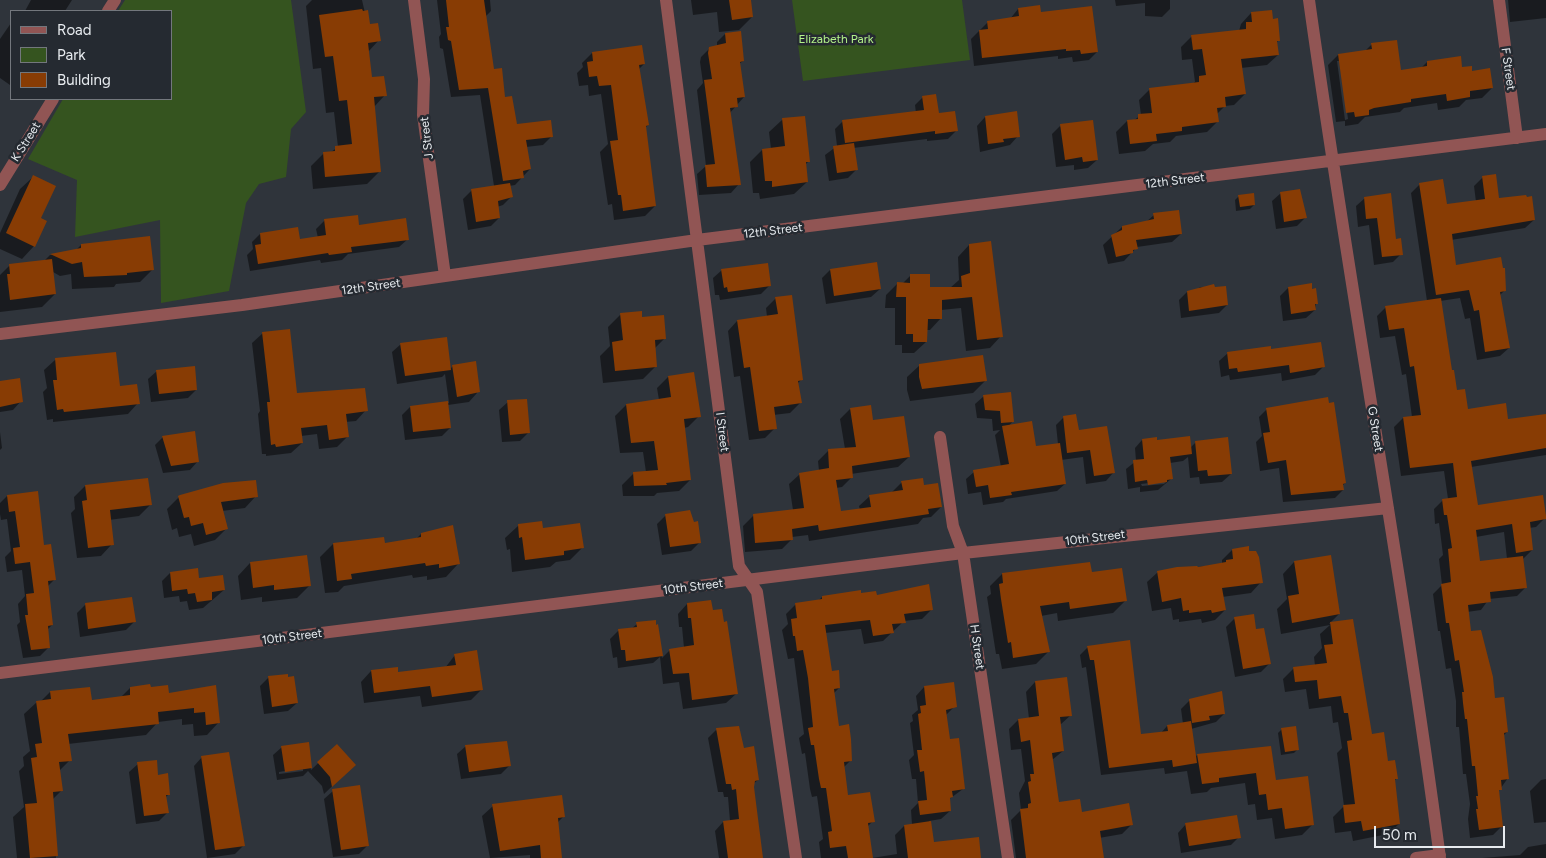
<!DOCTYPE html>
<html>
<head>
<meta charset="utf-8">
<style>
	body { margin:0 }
	#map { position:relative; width:1546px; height:858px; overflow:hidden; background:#2f343b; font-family:Figtree,sans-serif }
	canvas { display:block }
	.legend { position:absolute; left:10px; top:10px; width:162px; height:90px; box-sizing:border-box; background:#252a31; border:1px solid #73777d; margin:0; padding:6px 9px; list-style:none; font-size:15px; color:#e7ebef }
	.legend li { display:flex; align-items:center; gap:10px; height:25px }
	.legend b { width:25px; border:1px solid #73777d }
	.scale { position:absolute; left:1374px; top:826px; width:131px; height:22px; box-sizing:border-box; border:2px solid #e7ebef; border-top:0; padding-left:6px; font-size:15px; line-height:18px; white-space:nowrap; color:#e7ebef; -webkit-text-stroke:4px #252a31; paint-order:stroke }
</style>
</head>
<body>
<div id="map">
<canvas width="1546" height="858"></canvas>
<ul class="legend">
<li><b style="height:6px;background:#915554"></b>Road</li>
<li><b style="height:14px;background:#35541f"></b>Park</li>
<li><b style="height:14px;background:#883c04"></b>Building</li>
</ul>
<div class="scale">50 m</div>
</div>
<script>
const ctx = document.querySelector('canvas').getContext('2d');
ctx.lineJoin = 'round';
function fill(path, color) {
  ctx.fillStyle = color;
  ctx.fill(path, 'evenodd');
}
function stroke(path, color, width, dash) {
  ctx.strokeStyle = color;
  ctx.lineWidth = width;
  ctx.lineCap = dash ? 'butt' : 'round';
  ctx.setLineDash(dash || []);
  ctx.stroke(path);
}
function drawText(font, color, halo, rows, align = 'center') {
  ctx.font = font + ' Figtree,sans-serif';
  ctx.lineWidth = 5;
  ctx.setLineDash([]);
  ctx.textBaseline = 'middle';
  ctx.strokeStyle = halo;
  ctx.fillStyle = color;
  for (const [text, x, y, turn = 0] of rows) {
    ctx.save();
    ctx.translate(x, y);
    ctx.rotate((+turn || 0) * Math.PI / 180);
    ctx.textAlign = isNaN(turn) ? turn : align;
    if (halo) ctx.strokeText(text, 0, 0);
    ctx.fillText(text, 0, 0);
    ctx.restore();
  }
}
fill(new Path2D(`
	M125,0H291L306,112L291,129L286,177L259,184L246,203L229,291L161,303L160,220L75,237L77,180L28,159L63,99H171V11H118Z
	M792,0H962L970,60L803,81Z`), '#35541f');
fill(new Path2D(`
	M31,0H72L65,11H25Z
	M312,0H362L368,26L379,40L368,52L371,79L385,95L374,107L380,171L367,184L313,189L311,166L324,153L331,152L338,147L334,112L326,113L321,68L313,69L306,6Z
	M437,0H490L491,11L485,17L493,71L516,125L551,137L543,145L526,147L530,169L515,185L509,186L511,197L503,205L497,207L499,218L491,226L468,230L463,199L472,190L494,186L480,95L451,97L443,49L440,48L439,37L441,34Z
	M691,0H749L752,17L739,30L719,32L717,12L693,15Z
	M1115,0H1170V9L1162,17L1145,16V3L1116,6Z
	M1508,0H1546V18L1510,22Z
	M1018,9L1040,14L1097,52L1089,60L1073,62L1072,57L1058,59V56L974,66L971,39L988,22L1010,19Z
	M1251,13L1272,20L1279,40L1276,43L1278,55L1267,65L1241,68L1245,94L1234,105L1225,106L1217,114L1218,121L1207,132L1176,136L1170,142L1153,144L1145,151L1119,154L1116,132L1127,121H1133L1141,115L1139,100L1150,89L1192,84L1195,82L1192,59L1182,60L1181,47L1192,36L1239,31L1241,24Z
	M11,23V84L10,85L0,78V39Z
	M725,34L743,61L739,64L744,97L729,114L739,184L731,193L699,195L697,174L706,166L697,90L703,83L700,62L701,57L710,48L717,46V42Z
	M1372,44L1399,71L1421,68L1427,62L1471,72L1492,88L1482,98L1466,100L1459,107L1438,110L1437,103L1404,108L1400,112L1365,117L1358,124L1345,126V121L1336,122L1328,65L1338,55L1365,51ZM1337,61H1340L1348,119L1345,120Z
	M592,53L644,64L639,69L648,125L645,128L655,206L645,216L614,220L612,204L608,205L600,152L608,144L601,94L589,96L588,85L579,86L577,73L583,67L582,63Z
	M923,97L956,131L948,139L927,141V139L853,148L856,170L848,178L829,181L825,155L837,146L835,129L843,121L916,113L915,105Z
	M804,117L809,161L805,165L807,182L794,194L760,199L759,193H753L750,162L762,150L771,149L769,132L782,120Z
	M985,117L1018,136L1010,145L980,152L977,126Z
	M1060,126L1097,160L1088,168L1074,170V165L1056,167L1052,134Z
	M33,177L39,219L34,246L22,259L0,249V233L20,189Z
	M1483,177L1498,200L1534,220L1525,228L1451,240L1455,266L1505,290L1499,296L1509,348L1500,356L1477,360L1470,318L1465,319L1460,298L1440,301L1451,371L1456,391L1467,410L1507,421L1546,415V455L1471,467L1477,507L1545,518L1536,527L1529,528L1532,550L1523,559L1526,587L1517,596L1489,599L1481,610L1467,612L1470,633L1507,732L1503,736L1508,778L1498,792L1502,826L1493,835L1470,838L1468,819L1470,804L1466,774H1463L1459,727H1456V701L1451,668L1446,669L1440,631H1438L1433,594L1442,585L1439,559L1443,555L1439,523L1435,524L1434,509L1443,500L1448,499L1444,471L1401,476L1394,427L1403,418L1412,417L1406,374L1402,375L1395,336L1380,338L1377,316L1386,307L1427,301L1411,193L1420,184L1446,205L1476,202L1474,186ZM1504,532L1507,559L1479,563L1476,537Z
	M1281,193L1305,218L1297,226L1276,229L1272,201Z
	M1239,196L1254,205L1250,209L1236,211L1235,200Z
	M1365,198L1395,240L1401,254L1393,262L1374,265L1369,225L1358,227L1356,206Z
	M1154,215L1181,234L1172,242L1137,247L1124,261L1108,264L1103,245L1122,227L1146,222Z
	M325,220L408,239L399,247L348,254L342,260L321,263L320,260L250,271L247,255L253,249L252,242L260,234L299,240L318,238L316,229Z
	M81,245L152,270L140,282L116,284L114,287L72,289L71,274L60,276L53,272L55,294L42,307L0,312V275L10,265L44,261L50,255L76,250Z
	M969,245L1001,336L990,348L966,351L961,308L941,310V318L930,330H926V342L914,353H902V345H895V308H885L886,295L897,284H902L911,275L929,288H950L959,280L958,257Z
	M722,270L769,286L761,294L720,300L719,295H715L713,278Z
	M830,270L880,289L871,297L826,304L822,278Z
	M1200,287H1225L1227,305L1219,313L1181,318L1179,300L1187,292L1196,291Z
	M1288,288L1311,290L1316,303L1315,310L1306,318L1283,321L1280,296Z
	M776,298L801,380L798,383L800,403L790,413L773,415L775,428L765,438L749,440L740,376L734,377L728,331L737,321L767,317L766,308Z
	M620,315L641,319L665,338L654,349L656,366L643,379L603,383L600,356L610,346L608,327Z
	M263,333L296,394L366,410L356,421L345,422L347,437L337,447L319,449L317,434L301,436L302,443L291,453L266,456V454H262L258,414L260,411L252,343Z
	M401,344L450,369L453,366L474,363L477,393L469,402L448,405L450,428L442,436L405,440L402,415L410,407L449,403L445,374L442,377L397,384L392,352Z
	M1270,350L1323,367L1315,375L1282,381L1281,373L1230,380L1229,375L1221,377L1219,361L1228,353Z
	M115,353L119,387L138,403L128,414L53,422V419L47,420L43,392L47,388L44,370L55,360Z
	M920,365L985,381L973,393L910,401L907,390V377Z
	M157,371L196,390L188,398L151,402L148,379Z
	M693,373L699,416L688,427L684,428L690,480L679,491L657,493L654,496H623L622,485L633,474L646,472L643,452L620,453L615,416L626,405L659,400L657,388L668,377Z
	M0,383L21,401L13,410L0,412Z
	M984,396L1013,421L1008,427L1035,448L1058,444L1056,425L1064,417L1113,473L1106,481L1086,484L1083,457L1061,460L1065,484L1057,491L1006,499L1003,502L983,505L981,492L968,494L966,479L974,472L1001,467L995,435L1000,430L993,431L992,419L977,418L975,404Z
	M508,402L528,433L520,441L502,442L499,410Z
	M850,409L872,422L909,457L898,467L851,474L852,477L842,487L836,488L840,513L860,510L859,506L870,496L891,493L902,482L923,486L941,507L931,517L923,518L918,524L809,541L808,535L792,537V539L782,549L745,552L743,526L753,516L793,510L789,484L800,474L819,471L818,461L828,451L845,449L840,419Z
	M1267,409L1345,483L1342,486L1343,490L1335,498L1283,502L1279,468L1260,471L1256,442L1262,436L1259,417Z
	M0,432L2,448L0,450Z
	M163,437L198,461L190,470L163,473L155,445Z
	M1142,440L1190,448L1196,442L1231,474L1222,482L1200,484L1199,477L1190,478L1188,457L1183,461L1170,463L1171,479L1158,490L1140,492V487L1128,489L1126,469L1136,461L1135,448ZM1167,481L1164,484L1142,486L1141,484Z
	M85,486L150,505L139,516L109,520L112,544L101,556L77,558L71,513L75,509L74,497Z
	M7,496L43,546L55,579L47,587L52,625L47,630L49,647L40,656L23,658L17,625L20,622L18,604L25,596L22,570L7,572L5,557L11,551L7,519L1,520L0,514V503Z
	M256,496L245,508L222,511L227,528L215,540L194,546L191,534L179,537L177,528L172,530L167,509L179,497Z
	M666,515L700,542L691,551L662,555L657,524Z
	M518,526L542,529L582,548L570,560L556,562L550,567L512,572L510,549L507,550L505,538Z
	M421,534L458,564L446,577L427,580V576L413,578L412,575L344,586L338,592L325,593L320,557L333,544H384L416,539Z
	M1232,550L1261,582L1251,593L1222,597L1225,610L1215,620L1202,623L1201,619L1179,622V619L1173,620L1171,608L1152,611L1147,582L1158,572L1222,564V560Z
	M1330,556L1339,614L1329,624L1352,620L1371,735L1396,779L1394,781L1399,824L1388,834L1353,841L1351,831L1335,833L1333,817L1344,806L1337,753L1342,748L1338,722L1333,723L1331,706L1309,709L1306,689L1285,692L1283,679L1294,668L1315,666L1314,657L1322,648L1320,634L1330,625L1281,634L1277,609L1287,599L1283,574L1294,562Z
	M250,563L310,585L297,598L262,602V597L241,600L238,576Z
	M170,573L198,580L224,590L203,608L189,610L187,601L180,602L179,596L164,598L162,581Z
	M1091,573L1125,601L1113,613L1058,621L1057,613L1041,616L1048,652L1036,664L1002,669L999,654H996L987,597L991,594L990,586L1002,574Z
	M860,594L932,609L922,619L904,621L883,641L864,644L861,629L825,633L831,673L839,688L833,694L838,727L851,760L844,767L847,797L873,821L867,827L872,858L897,854L895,835L904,826L912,825L911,810L918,803L916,779H912L909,760L914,755L910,723L913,721L912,715L918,710L916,696L924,687L955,706L946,715L949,741L963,789L948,800L950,811L941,819L929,821L933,844L980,858H821L819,842L823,839L817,796L812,797L810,789L805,753L802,754L799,738L804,734L794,658L788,659L782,630L788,624L786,614L796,604L818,601L822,597Z
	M131,598L134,622L126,630L80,637L77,613L85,605Z
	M687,604L736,694L726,703L683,709L679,682L663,684L660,657L653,663L618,668L617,657L613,658L610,639L618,631L631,629L637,624L657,626L662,658L670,650L684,648L682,627H679L678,614Z
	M1234,619L1255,631L1269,664L1261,672L1235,677L1226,627Z
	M1088,647L1140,735L1161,733L1167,726L1183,724L1181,709L1189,701L1221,692L1224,714L1216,722L1191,729L1195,758L1197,755L1270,747L1275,782L1313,824L1302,835L1275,839L1272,818L1257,820L1255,804L1248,805L1245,783L1211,788L1207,792L1191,794L1187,771L1165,774L1164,768L1101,775L1086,667L1082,668L1080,655Z
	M455,655L481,690L471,700L422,707L420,696L364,703L361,682L371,671L397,673L445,668Z
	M269,677L297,703L288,711L264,714L260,686Z
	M1035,682L1071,715L1060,725L1063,751L1052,760L1058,804L1081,813L1132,824L1122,834L1099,838L1102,858H1016L1011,820L1021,810L1019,793L1025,781L1021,749L1011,750L1009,729L1018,720L1029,719L1026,692Z
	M214,686L219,722L207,735L194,736L193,724L182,725V719L158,722L146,735L68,744L70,760L59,771L62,790L52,800L56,858H17L13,817L24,807L19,771L24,766L23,757L30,751L24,714L37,702L41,701L50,692L91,701L121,697L130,688L168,694Z
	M1282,729L1298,749L1294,753L1281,755L1278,733Z
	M716,730L743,749L758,780L753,784L762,858H719L715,831L723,822L730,821L728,797H724L723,792H718L708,738Z
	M308,743L311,770L337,745L346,773L324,794L322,786L308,771L303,776L277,780L273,755L282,747ZM303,768V771L279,774V772Z
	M466,746L509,766L501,774L461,779L457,754Z
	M202,757L243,846L235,854L207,858L194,766Z
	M138,764L157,776L169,794L165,798L167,813L159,821L136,824L129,772Z
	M1546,779V822L1534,823L1530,791L1541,780Z
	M333,791L367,846L359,854L333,857L324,799Z
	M493,806L563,817L557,823L561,858H530V855L490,858L482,816Z
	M1186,824L1239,837L1231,845L1181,853L1178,833Z
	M1546,844V858H1482L1520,855L1528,847Z`), '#0007');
fill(new Path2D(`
	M446,0H484L494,69L502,68L505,97L512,96L517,124L551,120L553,137L526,140L531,169L523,171L524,178L503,181L488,88L459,90L451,41L448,40L446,27H449Z
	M729,0H751L753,17L732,20Z
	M1040,5L1041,12L1092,6L1098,52L1081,54L1080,50L1066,51V49L982,58L979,30L988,29L987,21L1019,16L1018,8Z
	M362,9L363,11L368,10L370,24L378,23L381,41L368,43L372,77L384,76L387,96L374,97L381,172L325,177L323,152L335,151V146L352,144L347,100L339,101L333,56L325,57L319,15Z
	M1272,10L1273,19L1278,18L1280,41H1277L1279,55L1241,59L1246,94L1225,97L1226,107L1217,108L1219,122L1182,127V131L1156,134L1157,141L1130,144L1127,120L1138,119V114L1152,113L1149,88L1199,82V76L1206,75L1202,49L1193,50L1191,35L1246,29V22H1252L1251,12Z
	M741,31L744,61L740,62L745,97L737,98L738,107L730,108L741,185L707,187L705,165L715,164L704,80L712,79L708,53L709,47L726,43L725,33Z
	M1397,40L1401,70L1427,66V61L1461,56L1462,67L1472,66V71L1490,68L1493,88L1470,91V97L1447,101L1446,94L1411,99V102L1374,108L1369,110V115L1355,117L1354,112L1346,113L1338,54L1372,49L1371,43Z
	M642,45L645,64L639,65L649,125L646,126L656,206L623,211L621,195H618L610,141L618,140L611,85L599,86L597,76L589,77L587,62L593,61L592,52Z
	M936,94L939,113L955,111L958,131L935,134V131L845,143L842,120L924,110L922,96Z
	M1017,111L1020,137L1003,139L1004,142L988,144L985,116Z
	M805,116L810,162H806L808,182L772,187V181H765L762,149L785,146L782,118Z
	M1093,120L1098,160L1083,162L1082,157L1065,160L1060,124Z
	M854,143L858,170L837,173L833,146Z
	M1496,174L1499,198L1526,195L1527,197L1532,196L1535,220L1452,234L1456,265L1501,257L1503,268H1505L1506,291L1500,292L1510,348L1485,352L1479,310L1474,311L1469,290L1436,295L1419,183L1443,179L1447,204L1485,199L1482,176Z
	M33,175L56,186L41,218L47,221L35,247L6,233Z
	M510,183L513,197L498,201L500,218L476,222L471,189Z
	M1300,189L1307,218L1284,222L1280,192Z
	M1254,193L1255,205L1240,207L1238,195Z
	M1391,193L1396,239L1401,238L1403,255L1382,257L1377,218L1366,219L1364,197Z
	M1179,210L1182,234L1136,240L1138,249L1133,250V253L1116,257L1111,235L1122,230V226L1154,219L1153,213Z
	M358,215L359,225L406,218L409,240L351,247L352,252L329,255L328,253L258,264L255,245L261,244L260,233L298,227L300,239L326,235L324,219Z
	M150,236L154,270L127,273V275L84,277L82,262L72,264L50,254L81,248V244Z
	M991,241L1003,337L977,340L972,297L942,300V319H928L927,342H913V334H906V297H896L897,282L910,283V274H930V287H962L961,276L970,273L969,244Z
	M52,259L56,294L10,300L7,274H10L9,264Z
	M877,262L881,289L834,296L830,269Z
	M768,263L771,286L728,292L727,287L724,288L721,269Z
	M1312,283V289L1316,288L1318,304H1315L1316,310L1291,314L1288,287Z
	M1214,284L1215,287L1226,286L1228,305L1189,311L1187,291Z
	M792,295L803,380L798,381L802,403L774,407L777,429L759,431L750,367L744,368L737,320L778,314L775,297Z
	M1441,298L1452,370H1454L1457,390L1465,389L1468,409L1506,403L1508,419L1546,414V448L1471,461L1478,505L1543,495L1546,516V519L1530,522L1533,550L1516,553L1512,524L1476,530L1480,561L1523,556L1527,588L1490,592L1491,602L1468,605L1471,631L1481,630L1493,677L1495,698L1504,697L1508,732L1504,733L1509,779L1501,780L1502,790H1499L1503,827L1479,830L1476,809H1478L1476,796H1478L1475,766H1472L1467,719H1465L1463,703L1462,692H1464L1459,660L1455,661L1449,623H1446L1441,584L1451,582L1448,549L1452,548L1447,515H1444L1442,499L1457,497L1453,463L1410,468L1403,417L1421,415L1414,366L1410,367L1404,328L1389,330L1385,306Z
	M642,311V317L664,315L666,339L655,340L657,367L615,371L612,342L623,340L620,313Z
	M290,329L297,393L365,388L368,411L346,414L349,437L329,440L327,425L301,428L303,443L276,447L275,444L271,445L267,402H270L262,332Z
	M447,337L451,370L405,376L400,343Z
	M1321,342L1325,367L1290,373L1289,365L1238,372L1237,368L1229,369L1227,352L1271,346V349Z
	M116,352L120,386L137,384L140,404L64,412L63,409L57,410L53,380H57L55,358Z
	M983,355L987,381L922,389L919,377V364Z
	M476,361L480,392L457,397L452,365Z
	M195,366L197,390L159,394L156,370Z
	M694,372L701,417L684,419L691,480L666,483L667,485L634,486L633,472L658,470L654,441L631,443L626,404L671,397L668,376Z
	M20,378L23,402L0,407V381Z
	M1011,392L1014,422L1001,423L1000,411L985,410L983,395Z
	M1328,397L1329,403L1334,402L1346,483L1343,484L1344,490L1291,495L1286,460L1268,463L1263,433L1270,432L1266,408Z
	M527,399L530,433L510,435L507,400Z
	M448,401L451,428L413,432L410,406Z
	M871,405L873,420L904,416L910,457L852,466L853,478L836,480L841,511L871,507L869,495L903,490L901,481L923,478L924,485L938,483L942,507L928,509L929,514L819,531L818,525L792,529L793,540L755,543L753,514L804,508L799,473L829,468L828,449L856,447L850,408Z
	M1076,414L1079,430L1107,426L1115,473L1094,476L1090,450L1067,453L1063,416Z
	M1032,421L1036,446L1060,443L1066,484L1011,492L1012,495L990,498L988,485L976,487L973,470L1009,464L1002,426Z
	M195,431L199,462L171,466L162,436Z
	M1190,436L1192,454L1170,457L1173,479L1167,480V482L1148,485L1147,480L1135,482L1133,460L1144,459L1142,439L1157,437V440Z
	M1228,437L1232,474L1208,476L1207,470L1198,471L1195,441Z
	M148,478L152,505L110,510L114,545L88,548L82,501L87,500L85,485Z
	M256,480L258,497L221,502L228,529L206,535L203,523L191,526L189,517L184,518L178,496L180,495L223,483Z
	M38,491L44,545L51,544L56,580L48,581L53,625L48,626L50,648L31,650L25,615H28L26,594L34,593L30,562L15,564L13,548L20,547L15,511L9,512L7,495Z
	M690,510L694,522L698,521L701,543L670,547L665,514Z
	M542,521L543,528L580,523L584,548L564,551V555L525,560L522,537L519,538L518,524Z
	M453,525L460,564L439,568V564L426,566L425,563L351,574L352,579L337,581L333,543L384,537L385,543L421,537V533Z
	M1249,546V551H1256L1259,557L1263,583L1222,588L1226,610L1212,613L1211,610L1189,613V610L1183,611L1181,598L1162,602L1157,571L1177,567L1197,566L1198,567L1226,562V560L1233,559L1232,549Z
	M307,555L311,586L274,590V585L253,588L250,562Z
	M1331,555L1340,614L1292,623L1288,596L1299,594L1294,561Z
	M1090,562L1092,572L1122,568L1127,601L1070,609L1069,602L1040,606L1050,652L1013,658L1011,642L1008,643L1001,599L999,584L1003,583L1002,573Z
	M198,568L199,578L223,575L225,590L212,592V600L197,602L195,593L188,594L187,589L172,591L170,572Z
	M929,584L933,610L904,614L906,623L892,624L894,633L873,636L870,620L825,625L832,671L839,670L840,688L834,689L839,726L849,724L851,739L852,761L844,762L848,795L870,792L875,822L868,823L873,858H848L846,846L830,848L828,832L832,831L826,788H821L819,779L814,745H811L808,728L813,727L808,678L803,650L797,651L795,636H793L791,619L797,618L795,603L822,599V596L861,590V593L876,591L877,595Z
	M132,597L136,622L88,629L85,603Z
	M711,600L713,610L722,609L724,622L727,621L738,694L692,700L689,673L673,674L669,649L694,645L691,618H688L687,603Z
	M1254,614L1256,629L1264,628L1271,664L1243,669L1234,617Z
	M1353,619L1372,734L1384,732L1388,761L1395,760L1398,779H1395L1400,824L1363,831L1361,821L1345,823L1343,805L1355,804L1347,741L1352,740L1348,713H1344L1341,696L1319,699L1317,680L1295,682L1293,667L1327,663L1324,645L1333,644L1330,622Z
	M656,620V625L658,624L663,656L626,661L625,650H621L618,629L637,627L636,622Z
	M1130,640L1141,734L1168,731L1167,725L1191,721L1197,763L1173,767L1172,760L1109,768L1094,660H1090L1087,646Z
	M477,650L483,690L432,697L430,686L374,693L371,670L398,667V672L456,665L454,654Z
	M288,674V677L294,676L298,703L272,707L268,676Z
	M1067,677L1072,716L1060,717L1064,751L1052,753L1059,802L1080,799L1082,812L1129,803L1133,825L1100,831L1104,858H1026L1020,809L1028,808V804L1031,803L1028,782L1031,781L1030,774H1034L1030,740L1021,742L1018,719L1039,716L1035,681Z
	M954,682L957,707L946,710L950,739L959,738L965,789L952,791L953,797L950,798L951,811L920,815L918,801L927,800L924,771L920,772L917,750H922L918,714L921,713L920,706L926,705L924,686Z
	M150,684L151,687L168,685L169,693L216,685L220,723L206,725L205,712L194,713V708L158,712L159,724L68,734L72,761L59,762L63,791L53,792L58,856L30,858L25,804L37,803L31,758L37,757L35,744L42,743L36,701L51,699L50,691L90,687L92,700L130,695V687Z
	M1222,691L1225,714L1209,716L1210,720L1192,723L1189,699Z
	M739,726L744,748L754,746L759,780L755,781L754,787L763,858H728L723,821L739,819L736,789L732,790L731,784H726L716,728Z
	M1296,726L1299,750L1285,752L1281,728Z
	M507,741L511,766L469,772L465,745Z
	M309,742L312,768L285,772L281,746Z
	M337,744L356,765L332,787L330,777L317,762Z
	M1271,746L1276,780L1308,776L1314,825L1285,829L1282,808L1268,810L1266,794L1259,795L1256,773L1219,778V782L1202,784L1197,754Z
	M229,752L245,846L215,850L201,756Z
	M157,760L158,775L168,773L170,795H166L169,813L144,816L137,762Z
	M360,785L369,846L341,850L332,789Z
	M562,795L565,817L558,818L562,858H541L540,845L500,851L492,804Z
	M1237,815L1241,838L1189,846L1185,823Z
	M931,821L934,842L979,837L981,858H908L904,825Z`), '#883c04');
stroke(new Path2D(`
	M414,0L424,79L423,115L445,276
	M666,0L739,566L757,592L796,858
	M1309,0C1349,287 1402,571 1440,858
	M1499,0L1517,138
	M108,11L115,0
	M0,185L53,99
	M0,334L242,305L697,240L1546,134
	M940,437L953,526L963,553L1008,858
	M0,673L963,553L1388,508
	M1416,858L1440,855`), '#915554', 12);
drawText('12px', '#b3f38a', '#252a31', [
	["Elizabeth Park",836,39]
]);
drawText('12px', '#e7ebef', '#252a31', [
	["F Street",1508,69,82],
	["J Street",427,138,-97],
	["K Street",26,142,-58],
	["12th Street",1175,181,-7],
	["12th Street",773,231,-7],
	["12th Street",371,287,-8],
	["G Street",1375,429,81],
	["I Street",722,432,83],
	["10th Street",1095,538,-7],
	["10th Street",693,587,-7],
	["10th Street",292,637,-7],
	["H Street",977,647,82]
]);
</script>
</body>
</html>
